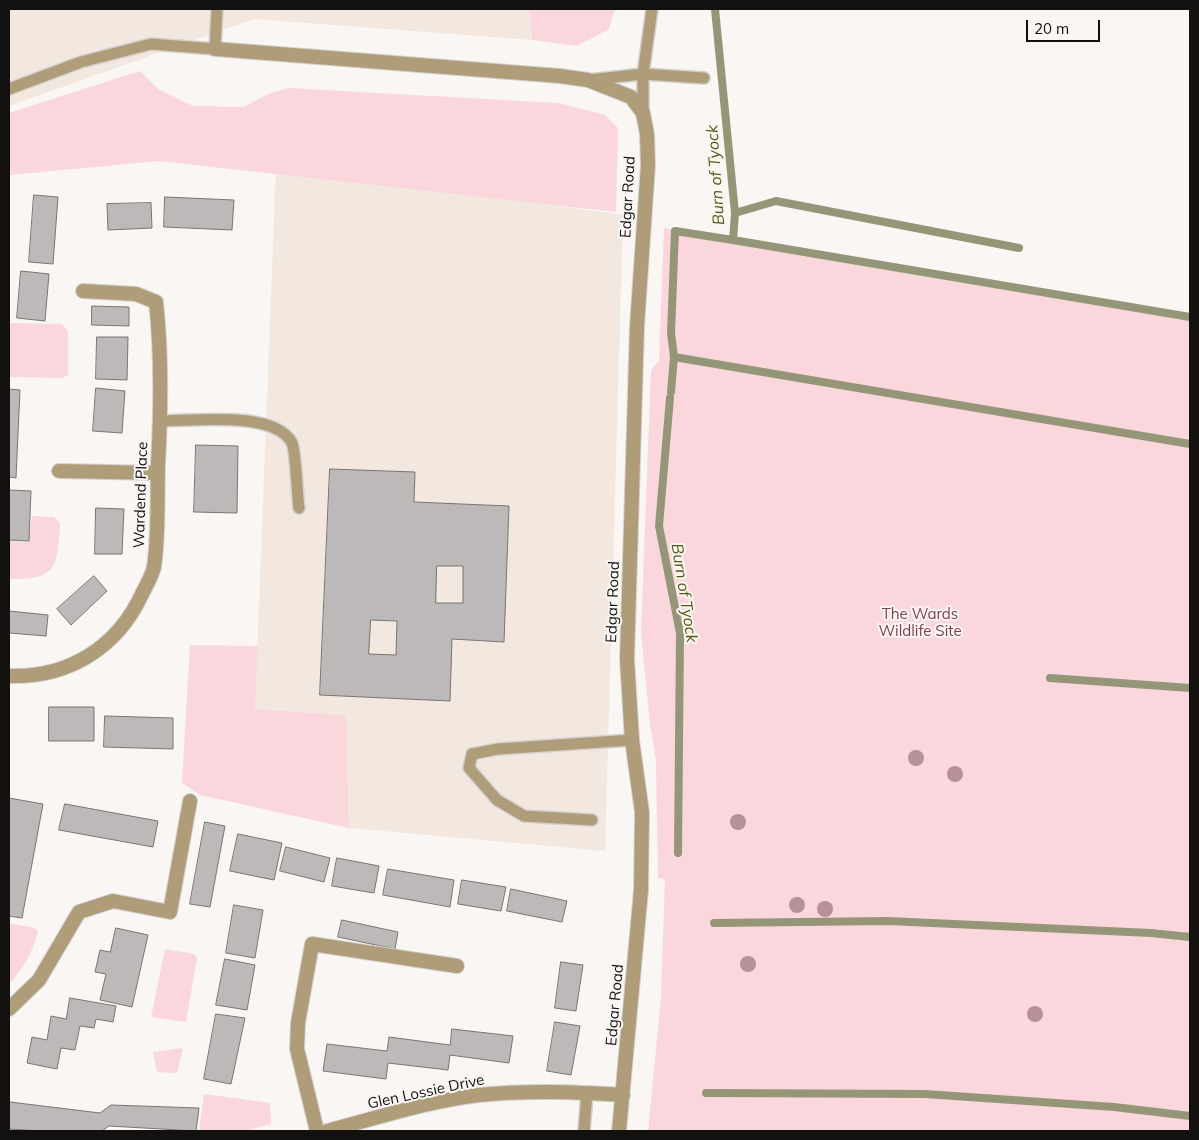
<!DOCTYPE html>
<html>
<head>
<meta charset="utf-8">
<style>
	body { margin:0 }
	#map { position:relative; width:1199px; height:1140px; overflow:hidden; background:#f9f6f3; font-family:Mulish,sans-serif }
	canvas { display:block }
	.frame { position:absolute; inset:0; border:10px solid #121110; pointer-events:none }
	.scale { position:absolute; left:1026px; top:20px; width:74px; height:22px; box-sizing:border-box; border:2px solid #121110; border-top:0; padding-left:6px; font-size:15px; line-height:18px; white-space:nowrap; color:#121110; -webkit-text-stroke:4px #f9f6f3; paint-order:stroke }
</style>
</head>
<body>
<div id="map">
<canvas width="1199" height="1140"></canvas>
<div class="frame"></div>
<div class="scale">20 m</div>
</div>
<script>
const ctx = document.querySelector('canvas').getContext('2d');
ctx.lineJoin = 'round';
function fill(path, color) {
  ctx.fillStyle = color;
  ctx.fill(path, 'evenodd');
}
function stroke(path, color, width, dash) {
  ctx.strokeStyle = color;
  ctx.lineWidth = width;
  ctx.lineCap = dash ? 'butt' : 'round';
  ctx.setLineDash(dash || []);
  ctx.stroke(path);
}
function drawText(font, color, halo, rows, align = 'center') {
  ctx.font = font + ' Mulish,sans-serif';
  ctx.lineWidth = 4;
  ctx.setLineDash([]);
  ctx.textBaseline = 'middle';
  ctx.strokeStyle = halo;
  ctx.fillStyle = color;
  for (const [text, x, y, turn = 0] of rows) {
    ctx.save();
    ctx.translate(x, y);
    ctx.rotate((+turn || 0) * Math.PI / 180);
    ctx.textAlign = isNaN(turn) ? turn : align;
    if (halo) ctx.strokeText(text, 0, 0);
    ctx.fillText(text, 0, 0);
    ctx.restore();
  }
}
fill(new Path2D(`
	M9,9H529L532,40L254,19L9,106Z
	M276,165L623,215L605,851L349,828L346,715L255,709Z`), '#f2e8e0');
fill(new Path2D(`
	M529,9H615L609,29L577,46L532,40Z
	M140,71L158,89L193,106L244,107L268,94L288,88L558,103L605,115L618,128L616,212L159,161L9,175V113Z
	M664,228L1190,317V1131H648L661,998L665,879L658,878L656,760L650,724L641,632L651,370L659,361Z
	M9,323L62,324L68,331V375L62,378L9,377Z
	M32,516L54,517L60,523C57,567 58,580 9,579V541L29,542Z
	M190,645L258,646L255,709L346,715L349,828L200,795L182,783Z
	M9,923L35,928L38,932C32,953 24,968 9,984Z
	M165,949L194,954L197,958L186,1022L151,1017Z
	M183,1048L177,1073L157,1072L153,1052Z
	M204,1094L270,1103L271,1124L246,1131H199Z`), '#fad7dc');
stroke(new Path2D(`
	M735,213L776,201L1019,248
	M733,240L1190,317
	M674,357L1190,444
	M671,392L674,357L671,333L675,231L733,240L735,213L715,9
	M670,398L659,526L680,633L678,853
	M1050,678L1190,688
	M714,923L888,921L1151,933L1190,937
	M706,1093L925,1094L1114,1107L1190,1116`), '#959677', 8);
const building = new Path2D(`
	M34,195L58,197L53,264L29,262Z
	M165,197L234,200L232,230L164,227Z
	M151,203L152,228L108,230L107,204Z
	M21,271L49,274L45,321L17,318Z
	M92,306L129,307V326L92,325Z
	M97,337H128L127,380L96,379Z
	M96,388L125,391L122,433L93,431Z
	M9,389L20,390L16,478L9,477Z
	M196,445L238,446L237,513L194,512Z
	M330,469L415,472L414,502L509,506L504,642L452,639L450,701L320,695ZM437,566H463V603H436ZM371,620L397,621L396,655L369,654Z
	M9,490L31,491L29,541L9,540Z
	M96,508L124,509L122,554H95Z
	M94,576L107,591L71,625L57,609Z
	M9,611L48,615L46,636L9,633Z
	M49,707H94V741H49Z
	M105,716L173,718V749L104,747Z
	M9,798L43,804L22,918L9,916Z
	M65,804L158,821L153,847L59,830Z
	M205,822L225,826L210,907L190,904Z
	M238,834L282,843L274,880L230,871Z
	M286,847L330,858L324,882L280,871Z
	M337,858L379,866L374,893L332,886Z
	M388,869L454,880L450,907L383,895Z
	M462,880L506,887L501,911L458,904Z
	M511,889L567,901L562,922L507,911Z
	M234,905L263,910L255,958L226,953Z
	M342,920L398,932L395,949L338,937Z
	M116,928L148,935L132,1007L100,1000L106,974L95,972L100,950L110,952Z
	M225,959L255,965L247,1010L216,1005Z
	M561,962L583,965L576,1011L555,1008Z
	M70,998L116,1006L113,1022L96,1019L94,1028L80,1026L75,1050L61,1048L57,1069L27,1063L32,1037L47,1040L51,1016L66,1019Z
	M216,1014L245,1018L231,1084L204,1079Z
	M555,1022L580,1026L571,1075L547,1071Z
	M452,1029L513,1036L509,1063L450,1055L448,1070L388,1063L386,1079L323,1071L327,1044L387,1051L389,1037L450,1045Z
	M10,1102L100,1113L111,1105L199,1108L196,1131L109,1126L102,1131H41L9,1129Z`);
fill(building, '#bdb9b8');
stroke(building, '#797574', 1);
const service = new Path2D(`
	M588,80L643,74L704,78
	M9,89L81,62L151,44L215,49L217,9
	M643,113V74L652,9
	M160,421C192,421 275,410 292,443C296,452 297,495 299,508
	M592,820L524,816L497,800L469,768L472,754L498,749L632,740
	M584,1131L587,1093`);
const minor = new Path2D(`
	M215,49L560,76L588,80L631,97L643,113L647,134L648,165L637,326L627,659L632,740L642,812L641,890L619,1131
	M59,471L158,473
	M9,676C68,678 117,648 142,594C146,586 152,576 154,567C159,534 157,498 158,464C161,410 162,356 156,302L136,294L83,291
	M9,1009L39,980L79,912L113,901L170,912L190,801
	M317,1131L297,1049L298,1023L312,944L457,966
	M327,1131C377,1118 428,1101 479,1095C528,1090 574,1092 623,1095`);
stroke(service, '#d4d1cf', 14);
stroke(minor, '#d4d1cf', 16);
stroke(service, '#af9d79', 11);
stroke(minor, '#af9d79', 14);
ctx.fillStyle = '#b69197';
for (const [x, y] of [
	[916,758],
	[955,774],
	[738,822],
	[797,905],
	[825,909],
	[748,964],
	[1035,1014]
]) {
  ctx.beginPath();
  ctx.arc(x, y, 8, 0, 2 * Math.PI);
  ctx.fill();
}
drawText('15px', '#121110', '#f9f6f3', [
	["Edgar Road",628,197,-87],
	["Wardend Place",141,495,-88],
	["Edgar Road",613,602,-88],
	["Edgar Road",615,1005,-85],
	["Glen Lossie Drive",426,1092,-12]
]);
drawText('15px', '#7f3f4c', '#f9f6f3', [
	["The Wards",920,614],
	["Wildlife Site",920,631]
]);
drawText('italic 16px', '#5a5a15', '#f9f6f3', [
	["Burn of Tyock",716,175,-94],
	["Burn of Tyock",684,593,81]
]);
</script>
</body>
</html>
